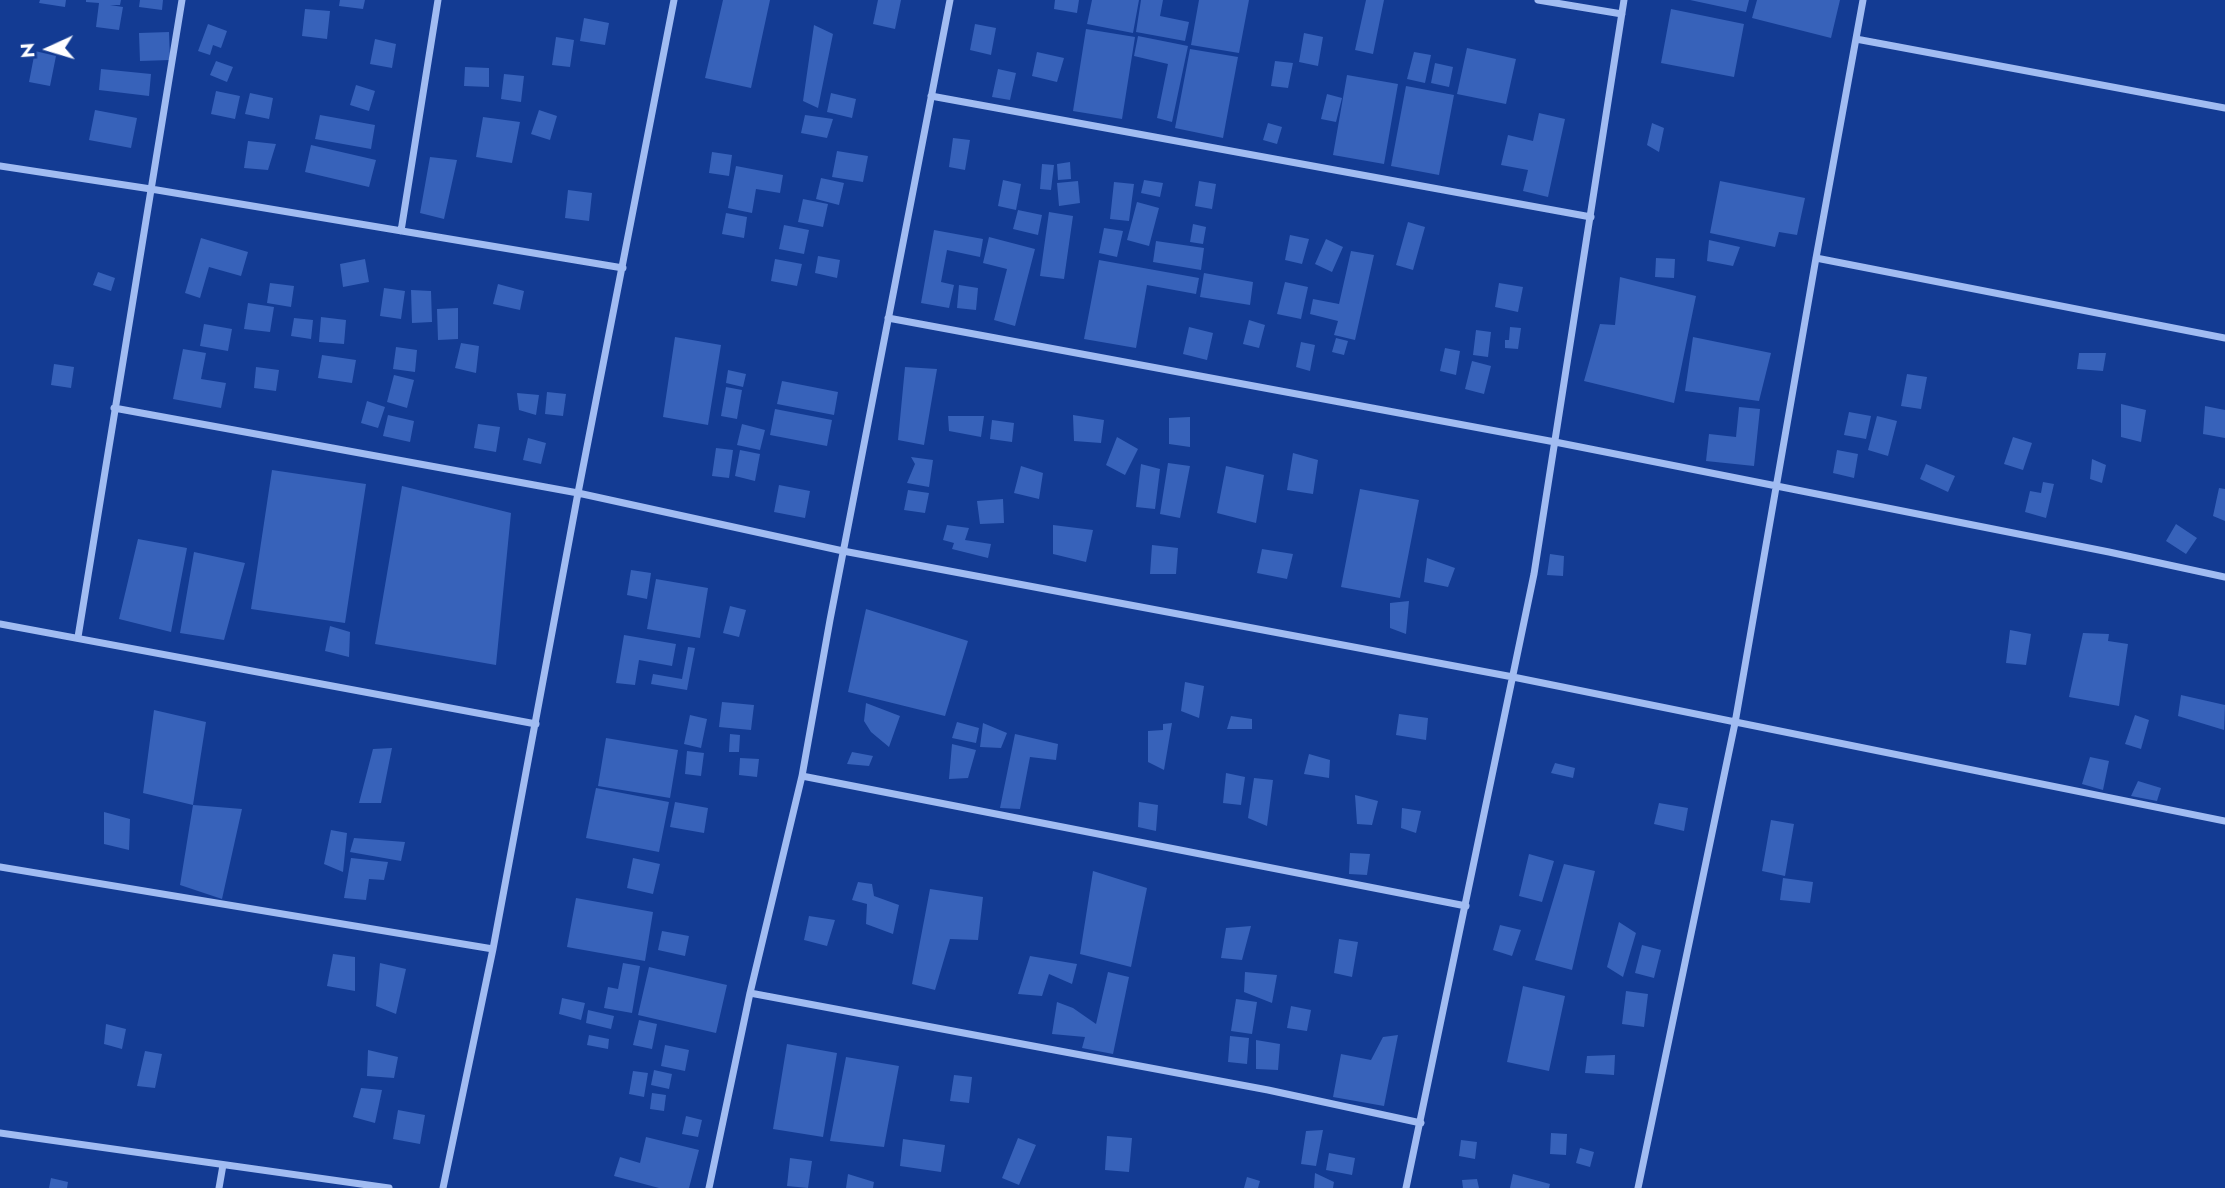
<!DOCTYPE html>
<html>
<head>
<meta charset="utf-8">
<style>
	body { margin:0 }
	#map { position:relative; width:2225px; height:1188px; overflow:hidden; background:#133b93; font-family:Jost,sans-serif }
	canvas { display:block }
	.north { position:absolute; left:14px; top:14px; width:70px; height:70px; -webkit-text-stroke:5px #133b93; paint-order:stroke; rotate:266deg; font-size:19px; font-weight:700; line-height:28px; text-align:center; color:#fff }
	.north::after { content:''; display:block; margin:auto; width:24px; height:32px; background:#fff; clip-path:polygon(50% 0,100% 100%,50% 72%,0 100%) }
</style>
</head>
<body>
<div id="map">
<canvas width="2225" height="1188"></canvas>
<div class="north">N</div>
</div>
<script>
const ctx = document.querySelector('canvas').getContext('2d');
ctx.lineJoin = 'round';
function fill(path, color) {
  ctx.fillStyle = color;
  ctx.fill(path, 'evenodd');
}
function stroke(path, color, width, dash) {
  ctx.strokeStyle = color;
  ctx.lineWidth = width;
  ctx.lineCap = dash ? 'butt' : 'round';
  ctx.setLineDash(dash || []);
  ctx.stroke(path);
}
fill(new Path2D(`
	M40,0H66L65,7L39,3Z
	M86,0H121L120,5H110L123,7L119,30L96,27L99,3L86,2Z
	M140,0H163L162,10L139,7Z
	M340,0H365L363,9L339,6Z
	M723,0H770L751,88L705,78Z
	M878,0H901L895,29L873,24Z
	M1055,0H1079L1077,13L1054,9Z
	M1092,0H1139L1133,33L1087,24Z
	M1141,0H1163L1160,16L1189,22L1185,41L1136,32Z
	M1199,0H1249L1239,53L1191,45Z
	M1366,0H1384L1373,54L1355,50Z
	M1690,0H1749L1746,12Z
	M1757,0H1840L1831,38L1752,18Z
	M305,9L330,11L327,39L302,36Z
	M1671,9L1744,24L1734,77L1661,63Z
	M584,18L609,23L605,45L580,41Z
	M208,24L227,31L221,48L213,45L210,55L198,51Z
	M975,24L996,28L991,55L970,50Z
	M814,25L833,34L818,108L803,101Z
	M1086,29L1135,37L1122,119L1073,111Z
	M169,32L170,60L140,61L139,33Z
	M1304,33L1323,37L1318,66L1299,62Z
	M1138,36L1188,46L1172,122L1157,118L1168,64L1134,56Z
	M556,37L574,40L570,67L552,65Z
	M375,39L396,44L392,68L370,64Z
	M1467,48L1516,59L1506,104L1457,94Z
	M1190,49L1238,57L1223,138L1175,128Z
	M35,51L56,56L50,86L29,82Z
	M1037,52L1064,58L1057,82L1032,76Z
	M1414,52L1431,55L1425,83L1407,79Z
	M216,61L233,67L227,82L210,75Z
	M1275,61L1293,63L1288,88L1271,86Z
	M1435,63L1453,67L1449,87L1431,83Z
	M465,67L489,68V87L464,86Z
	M101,69L151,74L149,96L99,90Z
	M998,69L1016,73L1010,100L992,97Z
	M504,74L524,76L521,102L501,99Z
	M1347,75L1398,84L1384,164L1333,155Z
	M356,85L375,91L369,111L350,105Z
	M1406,86L1454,95L1439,175L1391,166Z
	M216,91L240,96L235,119L211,114Z
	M250,93L273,98L269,119L245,114Z
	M831,93L856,99L852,118L827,112Z
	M1327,94L1342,98L1336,122L1321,119Z
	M95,110L137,118L131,148L89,140Z
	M539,110L557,116L550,140L531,134Z
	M1539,113L1565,119L1548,197L1523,191L1528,170L1501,165L1508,135L1533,141Z
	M320,115L375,125L371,149L315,139Z
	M805,115L833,119L827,138L801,133Z
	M483,117L520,122L512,163L476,157Z
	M1268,123L1282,127L1277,144L1263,140Z
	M1652,123L1664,128L1659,152L1647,145Z
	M953,138L970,140L965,170L949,167Z
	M248,141L276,144L268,170L244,168Z
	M311,145L376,160L369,187L305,172Z
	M837,151L868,156L863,182L832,177Z
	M712,152L732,155L729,176L709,173Z
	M430,157L457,160L444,219L420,213Z
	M1070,162L1071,179L1058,180L1057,164Z
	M1042,164L1054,165L1051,190L1040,189Z
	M736,166L783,175L780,193L756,189L752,213L728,208Z
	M821,178L844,183L839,205L816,199Z
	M1003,180L1021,184L1016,210L998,206Z
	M1144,180L1163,183L1160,197L1141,193Z
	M1078,181L1080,203L1059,206L1057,183Z
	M1199,181L1216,184L1212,209L1195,206Z
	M1720,181L1805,198L1797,235L1779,232L1775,247L1710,233Z
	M1114,182L1134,184L1129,221L1110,219Z
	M568,190L592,193L589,221L565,218Z
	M803,199L828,204L823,227L798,222Z
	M1137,202L1159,208L1149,246L1127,240Z
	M1018,210L1042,215L1038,235L1013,229Z
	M1049,212L1073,216L1064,279L1040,276Z
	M726,213L747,217L744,238L722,234Z
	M1408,222L1425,227L1413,270L1396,265Z
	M1193,224L1206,227L1203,244L1190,242Z
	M784,225L809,230L804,254L779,249Z
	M1104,228L1123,231L1117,257L1099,253Z
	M934,230L983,239L980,257L947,250L941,282L954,285L949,308L921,303Z
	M1290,235L1309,239L1302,264L1285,260Z
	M989,237L1035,249L1015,326L994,320L1007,269L983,263Z
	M201,238L248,252L241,276L209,267L200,298L185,293Z
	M1326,239L1343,247L1332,272L1315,264Z
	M1709,240L1740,247L1733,266L1707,261Z
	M1156,241L1204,248L1201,270L1153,262Z
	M1351,251L1374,255L1355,340L1334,335L1338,321L1310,314L1313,299L1339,304Z
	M818,256L840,260L837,278L815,273Z
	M1656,258L1675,259L1674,278L1655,277Z
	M365,259L369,282L343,287L340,264Z
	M775,259L802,264L797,286L771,281Z
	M1099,260L1199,278L1196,294L1147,285L1136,348L1084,339Z
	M98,272L115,278L111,291L93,285Z
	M1204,273L1253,282L1250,305L1200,297Z
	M1620,277L1696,296L1674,403L1584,381L1600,324L1615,325Z
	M1285,282L1308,287L1301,319L1277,314Z
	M270,283L294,286L291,307L267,303Z
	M1499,283L1523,287L1518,312L1495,307Z
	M498,284L524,291L520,310L493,304Z
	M959,285L978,288L976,310L957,308Z
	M384,288L405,291L401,319L380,316Z
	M411,290L431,291L432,322L412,323Z
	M248,303L274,307L270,332L244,329Z
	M458,308V339L438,340L437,309Z
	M321,317L346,320L344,344L319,342Z
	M294,318L313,320L311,339L291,336Z
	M1249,320L1265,325L1259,348L1243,344Z
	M204,324L232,329L228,351L200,346Z
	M1189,327L1213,333L1207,360L1183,354Z
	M1510,327L1521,328L1518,349L1505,348V340H1509Z
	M1476,330L1491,332L1488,357L1473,355Z
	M675,337L721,345L708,425L663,417Z
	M1693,337L1771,353L1759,401L1685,391Z
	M1336,338L1348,341L1344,355L1332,352Z
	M1301,342L1315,345L1310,371L1296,367Z
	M461,343L479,346L476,373L455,368Z
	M396,347L417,350L415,372L393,369Z
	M1445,348L1460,351L1456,375L1440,371Z
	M183,349L206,353L201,379L226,383L221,408L173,399Z
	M2079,353H2106L2103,371L2077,369Z
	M322,355L356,360L352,383L318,378Z
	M1472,361L1491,366L1484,394L1465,389Z
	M54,364L74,367L71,388L51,385Z
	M256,367L279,370L276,391L254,388Z
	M905,367L937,369L924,445L898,440Z
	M728,370L746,374L743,387L726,383Z
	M1907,374L1927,377L1921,409L1901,406Z
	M394,375L414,380L407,408L387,402Z
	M782,381L838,392L834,415L777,404Z
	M726,387L742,390L737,419L721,416Z
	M547,392L566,394L563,416L545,414Z
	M517,393L539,395L536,415L519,410Z
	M367,401L385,407L378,428L361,423Z
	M2121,404L2146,410L2141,442L2121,437Z
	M2205,406L2225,410V438L2203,434Z
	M1739,407L1760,409L1754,466L1706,461L1709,434L1736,437Z
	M775,409L832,420L827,446L770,435Z
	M1849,412L1871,416L1866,439L1844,435Z
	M388,415L414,421L410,442L383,436Z
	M1073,415L1104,420L1101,443L1074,441Z
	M948,416H984L981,437L949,431Z
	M1877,416L1897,421L1888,456L1868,450Z
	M1190,417V447L1169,444V418Z
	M992,420L1014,423L1012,442L990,439Z
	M478,424L500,427L496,452L474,448Z
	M742,424L765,430L760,450L737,445Z
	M1117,437L1138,449L1125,475L1106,465Z
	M2013,437L2032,443L2023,470L2004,464Z
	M528,438L546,443L541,464L523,460Z
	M716,448L733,450L729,478L712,476Z
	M740,450L760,454L755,481L735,476Z
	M1837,450L1858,454L1854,478L1833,473Z
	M1293,453L1318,460L1313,494L1287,490Z
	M911,457L933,460L929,487L907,483L915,464Z
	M2092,459L2106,465L2102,483L2090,479Z
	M1168,463L1190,466L1180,518L1160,514Z
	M1141,464L1160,469L1155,509L1136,507Z
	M1926,464L1955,476L1948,492L1920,479Z
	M1021,466L1043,473L1039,499L1014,493Z
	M1226,466L1264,475L1256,523L1217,513Z
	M272,470L366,484L345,623L251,609Z
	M2043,482L2054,484L2046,518L2025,512L2030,491L2041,493Z
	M779,485L810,491L805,518L774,512Z
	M402,486L511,513L496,665L375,644Z
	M2219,488L2225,489V521L2213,516Z
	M1360,489L1419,500L1400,598L1341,587Z
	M908,490L929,493L925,513L904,510Z
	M1003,499L1004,523L980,524L977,501Z
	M2176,524L2197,538L2186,554L2166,541Z
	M947,525L969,528L965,540L991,544L988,558L952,549L954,543L943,540Z
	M1053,525L1093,530L1086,562L1053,554Z
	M138,539L187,548L171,632L119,619Z
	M1152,545L1178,548L1176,574H1150Z
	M1262,549L1293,554L1287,579L1257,573Z
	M194,552L245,563L224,640L180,633Z
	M1550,554L1564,556L1563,576L1547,575Z
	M1427,558L1455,568L1448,587L1424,582Z
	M631,570L651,573L647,599L627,595Z
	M656,579L708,588L700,638L647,629Z
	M1409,601L1406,634L1390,628V603Z
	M730,606L746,610L739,637L723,633Z
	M866,609L968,641L945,716L848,692Z
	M330,626L350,632L349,657L325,651Z
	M2010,630L2031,634L2026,665L2006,663Z
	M2083,633L2109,634L2108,641L2128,644L2119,706L2069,697Z
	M624,635L676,644L672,666L639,660L635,685L616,683Z
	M688,647L695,648L687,690L651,684L653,674L682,679Z
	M1185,682L1204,686L1199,718L1181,711Z
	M2181,695L2225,705L2224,730L2178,716Z
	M722,702L754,705L751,730L719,727Z
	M866,703L900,716L889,747L871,732L864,721Z
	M154,710L206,722L193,805L143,793Z
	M1399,714L1428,718L1426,740L1396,735Z
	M690,715L707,719L701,748L684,744Z
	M2135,715L2149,720L2141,749L2125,744Z
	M1231,716L1252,719V729H1227Z
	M957,722L979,728L976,743L952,738Z
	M983,723L1007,733L1001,748L980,747Z
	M1172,723L1164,770L1148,762V731L1163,730V724Z
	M730,734L740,735L739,752H729Z
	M1015,734L1058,744L1056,760L1030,757L1020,809L1000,808Z
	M606,738L678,750L670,798L598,786Z
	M952,744L976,750L968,778L949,779Z
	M392,748L381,803H359L373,749Z
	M687,751L704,753L701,776L685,774Z
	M852,752L873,756L869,766L847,764Z
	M1309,754L1330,760L1329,778L1304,774Z
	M2090,757L2109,761L2103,790L2082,784Z
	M740,758L759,759L757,777L739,775Z
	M1555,763L1575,768L1573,778L1551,773Z
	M1226,773L1245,777L1241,805L1223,803Z
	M1254,778L1273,780L1267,826L1248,818Z
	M2138,781L2161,788L2157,801L2131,796Z
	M596,788L669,802L659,852L586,838Z
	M1355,795L1378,801L1372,825L1357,824Z
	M675,802L708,808L704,833L670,827Z
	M1139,802L1158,805L1156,831L1138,827Z
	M1659,803L1688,808L1684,831L1654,824Z
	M193,805L242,809L222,899L180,885Z
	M1402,808L1421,811L1416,833L1401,828Z
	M104,812L130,819L129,850L104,844Z
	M1771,820L1794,824L1785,876L1762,871Z
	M331,830L347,833L343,872L324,864Z
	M354,838L405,842L401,861L350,852Z
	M1350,853L1370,854L1367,875L1349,874Z
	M1529,854L1554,861L1542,902L1519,896Z
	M351,858L388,862L384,880L369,879L366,900L344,898Z
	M633,858L660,864L653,894L627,888Z
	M1564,864L1595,871L1572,970L1535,960Z
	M1093,871L1147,888L1131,967L1080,954Z
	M1783,878L1813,882L1810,903L1780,900Z
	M858,882L872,884L874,896L899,905L893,934L866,924L867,904L852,900Z
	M930,889L983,897L978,940L950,939L935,990L912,984Z
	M576,898L653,912L645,961L567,947Z
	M809,916L835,920L827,946L804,940Z
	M1619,922L1636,933L1623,977L1607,967Z
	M1500,925L1521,930L1512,956L1493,950Z
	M1251,926L1242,960L1221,958L1226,928Z
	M662,931L689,936L685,956L658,950Z
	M1339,939L1358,942L1352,977L1334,973Z
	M1642,945L1661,950L1654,978L1635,973Z
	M333,954L355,957V991L327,986Z
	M1030,956L1077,964L1072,984L1049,974L1042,996L1018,994Z
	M380,963L406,969L396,1014L376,1006Z
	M623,963L640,966L632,1013L604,1008L608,987L618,989Z
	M649,967L727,985L716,1033L638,1015Z
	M1108,972L1129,977L1113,1054L1082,1048L1085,1037L1052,1034L1057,1002L1073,1008L1096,1024Z
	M1245,972L1277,975L1272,1003L1244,992Z
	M1523,986L1565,996L1549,1071L1507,1062Z
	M1626,991L1648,994L1644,1027L1622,1024Z
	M562,998L585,1003L581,1020L559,1014Z
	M1236,999L1257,1002L1252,1034L1231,1031Z
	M1291,1006L1311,1010L1307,1031L1287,1028Z
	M588,1010L614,1016L611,1029L586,1023Z
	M639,1020L657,1024L652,1049L633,1045Z
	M106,1024L126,1029L122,1049L104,1044Z
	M589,1035L609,1039L608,1049L587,1045Z
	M1398,1035L1384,1106L1333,1097L1341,1054L1371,1060L1383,1037Z
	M1230,1036L1249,1038L1247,1064L1228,1062Z
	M1256,1040L1280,1044L1278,1070L1256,1069Z
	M787,1044L837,1053L823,1137L773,1129Z
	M665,1045L689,1050L685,1071L661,1066Z
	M368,1050L398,1057L394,1078L367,1076Z
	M145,1051L162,1054L155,1088L137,1086Z
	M1615,1055L1614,1075L1585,1073L1587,1056Z
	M846,1057L899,1066L884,1147L830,1141Z
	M654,1070L672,1074L669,1089L651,1085Z
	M633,1071L648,1073L644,1097L629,1094Z
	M954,1075L972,1077L969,1103L950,1101Z
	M361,1088L382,1090L375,1123L353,1117Z
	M652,1093L666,1095L664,1111L650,1109Z
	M398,1110L425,1115L420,1144L393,1139Z
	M686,1116L702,1120L698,1137L682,1134Z
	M1323,1130L1316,1166L1301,1164L1306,1131Z
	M1551,1133L1567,1134L1566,1155L1550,1154Z
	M1107,1136L1132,1138L1129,1172L1105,1170Z
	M646,1137L699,1150L689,1188H659L614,1176L620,1157L640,1163Z
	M1018,1138L1036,1145L1019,1185L1002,1178Z
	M903,1139L945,1145L941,1172L900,1166Z
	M1461,1140L1477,1142L1475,1159L1459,1156Z
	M1580,1148L1594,1152L1590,1167L1576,1163Z
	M1329,1153L1355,1158L1352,1175L1326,1170Z
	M790,1158L812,1161L808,1188L787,1186Z
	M1315,1173L1334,1182L1333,1188H1314Z
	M848,1174L874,1182L873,1188H846Z
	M1513,1174L1550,1184L1549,1188H1510Z
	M1247,1177L1260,1181L1258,1188H1244Z
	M51,1178L68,1182L67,1188H49Z
	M1477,1179L1479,1188H1463L1462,1180Z`), '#3762ba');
stroke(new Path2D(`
	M1538,0L1622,14
	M1856,39L2225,108
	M931,96L1591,217
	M0,166L151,189L623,268
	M401,231L438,0
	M1816,258L2225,338
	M888,318L1555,442L2109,552L2225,577
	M114,408L578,493L843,551L1513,677L2225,821
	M0,624L536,724
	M78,637L182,0
	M802,776L1466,906
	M0,867L493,949
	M750,993L1268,1090L1421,1123
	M0,1133L389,1188
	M219,1188L223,1165
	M443,1188L493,949L578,493L674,0
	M709,1188L750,993L802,776L830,620L950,0
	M1406,1188L1534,574L1624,0
	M1638,1188L1735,723L1816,258L1863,0`), '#a1bcf2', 7);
</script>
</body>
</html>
